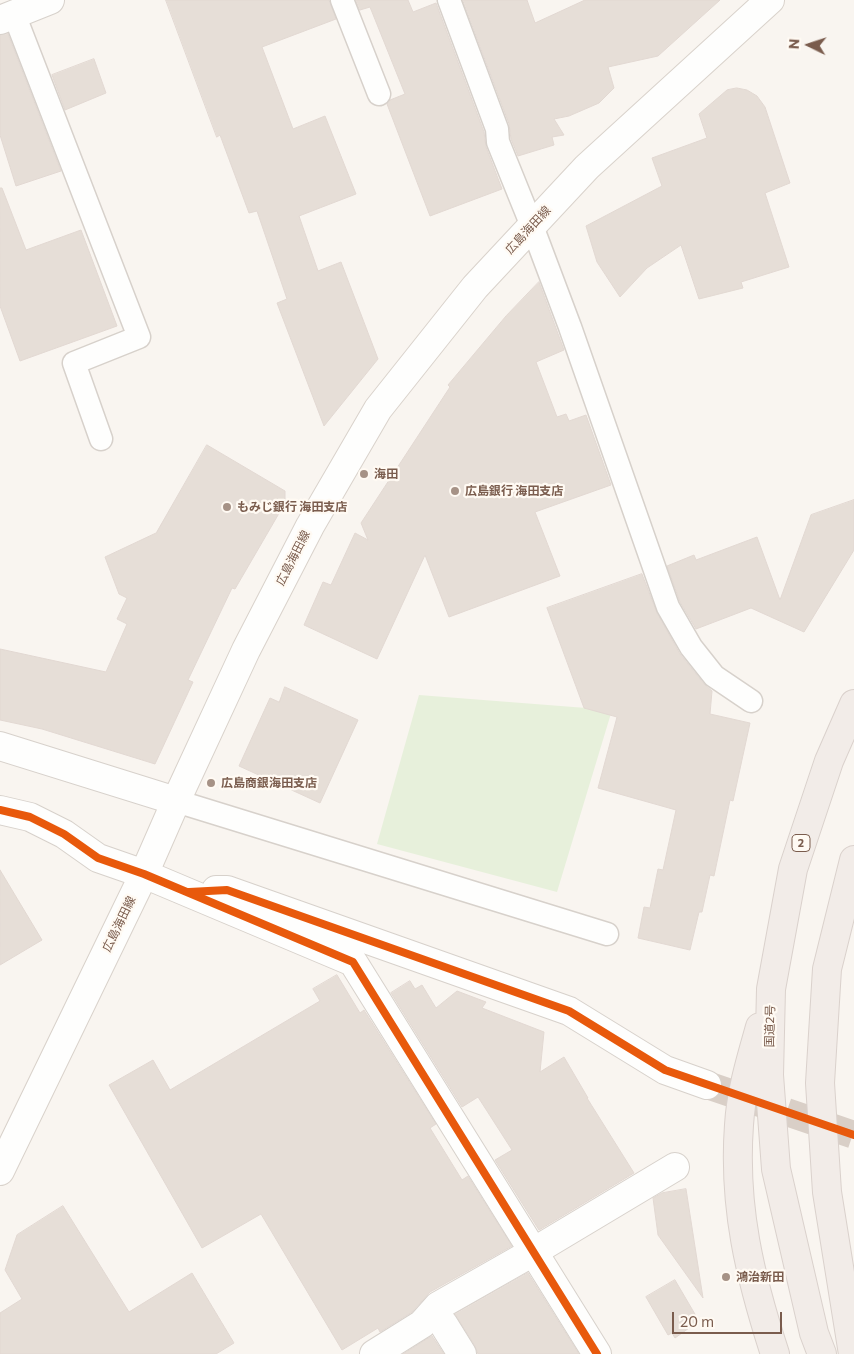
<!DOCTYPE html>
<html>
<head>
<meta charset="utf-8">
<style>
	body { margin:0 }
	#map { position:relative; width:854px; height:1354px; overflow:hidden; background:#f9f5f0; font-family:Commissioner,sans-serif }
	canvas { display:block }
	.north { position:absolute; left:784px; top:20px; width:50px; height:50px; -webkit-text-stroke:4px #fffaf3; paint-order:stroke; rotate:274deg; font-size:14px; font-weight:700; line-height:20px; text-align:center; color:#7a5c4d }
	.north::after { content:''; display:block; margin:auto; width:18px; height:22px; background:#7a5c4d; clip-path:polygon(50% 0,100% 100%,50% 72%,0 100%) }
	.scale { position:absolute; left:672px; top:1312px; width:110px; height:22px; box-sizing:border-box; border:2px solid #7a5c4d; border-top:0; padding-left:6px; font-size:15px; line-height:18px; white-space:nowrap; color:#7a5c4d; -webkit-text-stroke:4px #fffaf3; paint-order:stroke }
</style>
</head>
<body>
<div id="map">
<canvas width="854" height="1354"></canvas>
<div class="north">N</div>
<div class="scale">20 m</div>
</div>
<script>
const ctx = document.querySelector('canvas').getContext('2d');
ctx.lineJoin = 'round';
function fill(path, color) {
  ctx.fillStyle = color;
  ctx.fill(path, 'evenodd');
}
function stroke(path, color, width, dash) {
  ctx.strokeStyle = color;
  ctx.lineWidth = width;
  ctx.lineCap = dash ? 'butt' : 'round';
  ctx.setLineDash(dash || []);
  ctx.stroke(path);
}
function drawText(font, color, halo, rows, align = 'center') {
  ctx.font = font + ' Commissioner,"Noto Sans JP",sans-serif';
  ctx.lineWidth = 4.5;
  ctx.setLineDash([]);
  ctx.textBaseline = 'middle';
  ctx.strokeStyle = halo;
  ctx.fillStyle = color;
  for (const [text, x, y, turn = 0] of rows) {
    ctx.save();
    ctx.translate(x, y);
    ctx.rotate((+turn || 0) * Math.PI / 180);
    ctx.textAlign = isNaN(turn) ? turn : align;
    if (halo) ctx.strokeText(text, 0, 0);
    ctx.fillText(text, 0, 0);
    ctx.restore();
  }
}
fill(new Path2D(`
	M419,695L612,710L557,892L377,844Z`), '#e7f0db');
const building = new Path2D(`
	M166,0H329L336,19L262,47L293,129L325,116L356,194L299,216L318,271L341,262L378,359L324,426L277,303L287,299L257,211L249,213L220,135L217,137Z
	M356,0H408L413,12L436,3L484,132L486,147L502,189L430,216L387,104L390,100L405,94L370,7L360,10Z
	M463,0H527L535,23L585,0H720L658,56L608,67L614,88L599,103L569,116L554,119L564,135L552,137L554,145L518,156L511,139L509,124Z
	M8,34L61,171L16,186L0,135V35Z
	M94,59L106,93L65,110L52,75Z
	M737,88L747,90L757,96L765,107L790,183L765,193L789,267L741,282L743,288L699,299L681,245L647,268L620,297L597,262L586,226L662,186L652,158L707,138L699,114L727,90Z
	M0,188H2L26,250L81,230L117,326L20,361L0,306Z
	M539,282L564,350L536,362L557,417L566,414L569,421L586,415L611,485L535,512L560,576L449,617L425,555L377,659L304,625L323,582L331,585L355,533L368,540L361,523L450,387L448,385L506,316Z
	M207,445L285,491V503L235,589L232,588L188,680L193,682L155,764L42,729L0,720V649L106,672L127,624L117,619L127,598L119,594L105,557L156,533Z
	M854,500V550L804,632L751,608L696,629L680,602L667,566L694,555L696,560L757,537L780,600L811,515Z
	M642,574L657,613L680,654L704,684L712,691L710,714L750,723L733,801L730,800L714,876L710,875L702,912H699L690,950L638,938L644,907L650,908L658,869L663,870L676,810L598,788L617,717L584,708L547,608Z
	M285,687L358,720L320,803L239,766L270,698L279,702Z
	M0,870L42,940L0,965Z
	M337,975L360,1013L364,1010L436,1124L430,1128L462,1180L468,1176L512,1246L430,1292L412,1312L380,1332L378,1328L342,1350L261,1214L202,1248L109,1085L153,1060L170,1090L320,1001L313,989Z
	M410,981L415,989L422,985L436,1008L457,991L486,1002L482,1008L544,1032L540,1072L564,1057L588,1098H587L634,1173L539,1230L495,1160L512,1150L478,1097L462,1107L391,993Z
	M686,1189L703,1298L658,1235L653,1198L662,1193Z
	M63,1206L129,1312L192,1273L234,1343L216,1354H0V1313L22,1299L5,1270L17,1235Z
	M528,1273L540,1292L579,1354H478L475,1346L455,1314Z
	M675,1280L699,1321L675,1338L672,1333L668,1335L646,1297Z
	M432,1336L444,1354H403L430,1337Z`);
fill(building, '#e6ded7');
stroke(building, '#e2d8d2', 1);
stroke(new Path2D(`
	M707,1085L854,1135`), '#d9cfc7', 28, [28, 14]);
const service = new Path2D(`
	M342,0L379,94
	M449,0L497,129L498,142L532,226L570,327L668,607L691,647L714,676L751,701
	M14,14L139,337L74,363L101,439
	M176,801L607,934`);
const minor = new Path2D(`
	M0,20L50,0
	M0,746L176,801
	M0,810L30,817L64,834L98,858L144,874L353,962L597,1354
	M216,890H227L569,1011L665,1070L707,1085
	M434,1311L444,1325L462,1354
	M374,1354L422,1324L438,1306L533,1252L675,1167`);
const secondary = new Path2D(`
	M0,1171L144,874L176,801L246,650L310,526L378,409L475,287L587,167L770,0`);
const trunk = new Path2D(`
	M760,1027C751,1059 741,1091 739,1125C733,1207 750,1277 775,1354
	M822,1354L814,1333L776,1169L769,1075L771,989L793,869L829,761L854,704
	M853,1354L827,1192L820,1083L827,969L854,860`);
stroke(service, '#d7d1cb', 25);
stroke(minor, '#d7d1cb', 30);
stroke(secondary, '#d9d2cb', 30);
stroke(trunk, '#dad1cc', 30);
stroke(service, '#fefefd', 22);
stroke(minor, '#fefefd', 28);
stroke(secondary, '#fefefd', 28);
stroke(trunk, '#f2ece8', 28);
stroke(new Path2D(`
	M0,810L30,817L64,834L98,858L144,874L353,962L597,1354
	M189,892L227,890L569,1011L665,1070L854,1135`), '#e8590c', 8);
for (const [x, y, r, color] of [
	[364,474,5,"#a69286"],
	[455,491,5,"#a69286"],
	[227,507,5,"#a69286"],
	[211,783,5,"#a69286"],
	[726,1277,5,"#a69286"]
]) {
  const dot = new Path2D();
  dot.arc(x, y, r, 0, 2 * Math.PI);
  ctx.fillStyle = color;
  ctx.fill(dot);
  stroke(dot, '#fffaf3', 2);
}
for (const [x, y, w] of [
	[801,843,18]
]) {
  const box = new Path2D();
  box.roundRect(x - w / 2, y - 8.5, w, 17, 4);
  ctx.fillStyle = '#fffaf3';
  ctx.fill(box);
  stroke(box, '#7a5c4d', 1);
}
drawText('bold 11px', '#7a5c4d', null, [
	["2",801,843]
]);
drawText('12px', '#7a5c4d', '#fffaf3', [
	["広島海田線",528,230,-47],
	["広島海田線",293,558,-63],
	["広島海田線",119,924,-64],
	["国道2号",770,1026,-89]
]);
drawText('bold 12px', '#7a5c4d', '#fffaf3', [
	["海田",374,474],
	["広島銀行 海田支店",465,491],
	["もみじ銀行 海田支店",237,507],
	["広島商銀海田支店",221,783],
	["鴻治新田",736,1277]
], 'left');
</script>
</body>
</html>
